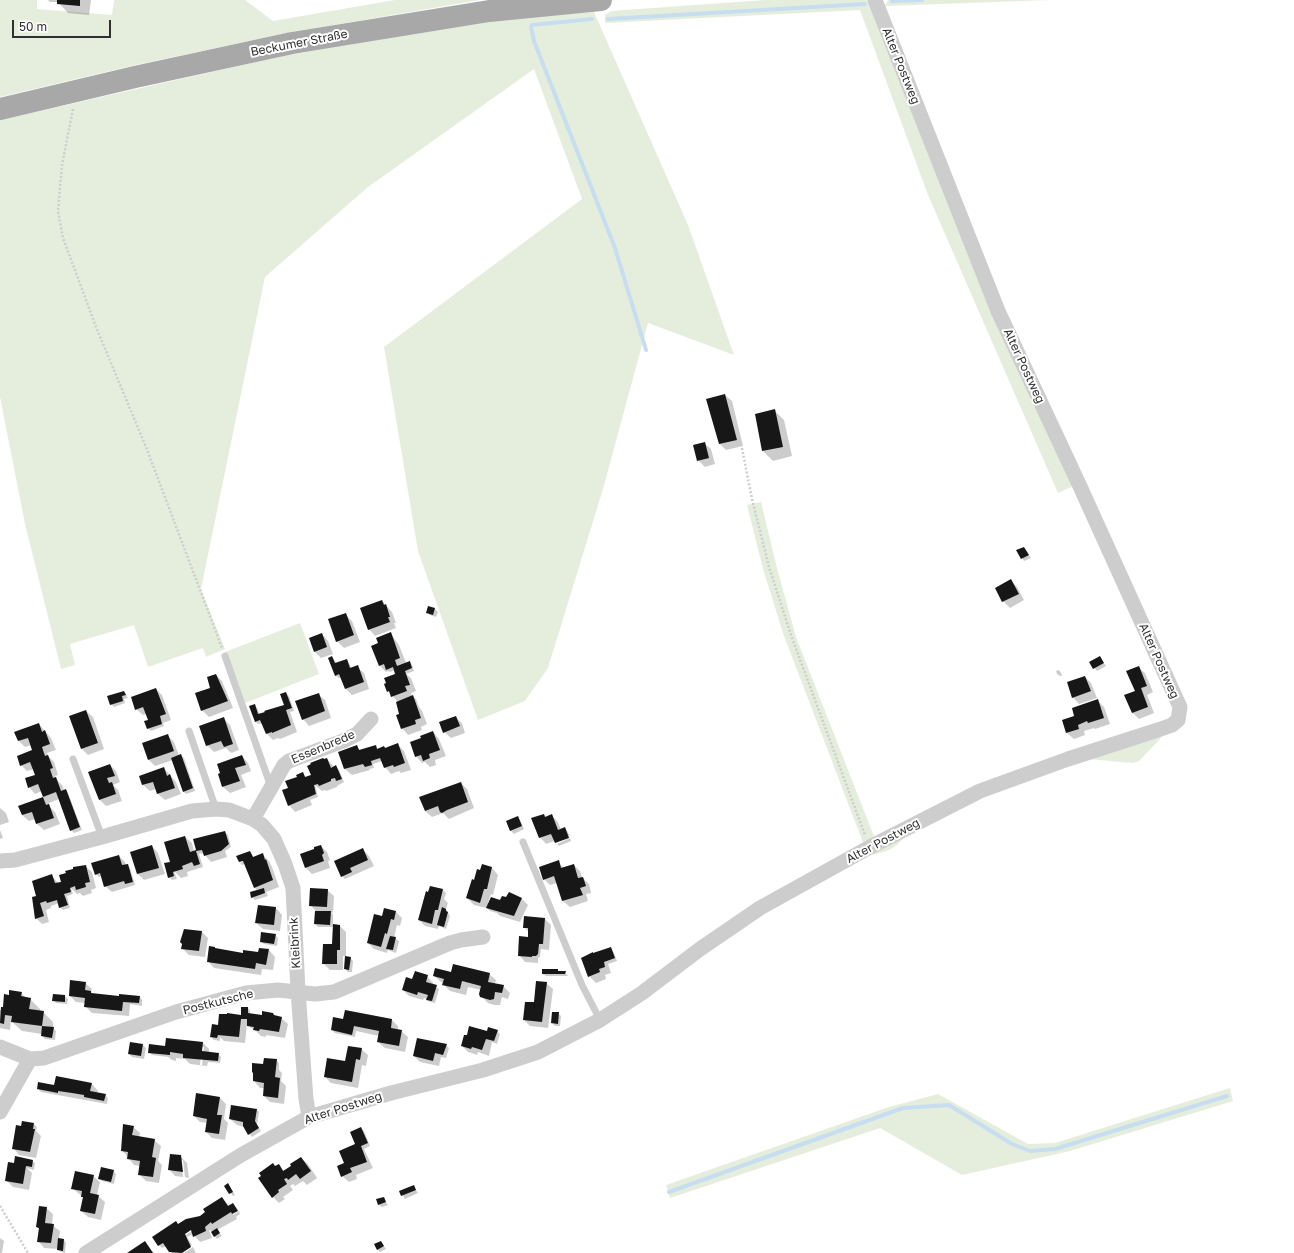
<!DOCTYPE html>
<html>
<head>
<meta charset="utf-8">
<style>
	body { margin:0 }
	#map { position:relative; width:1294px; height:1253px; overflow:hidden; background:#fff; font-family:"Golos Text",sans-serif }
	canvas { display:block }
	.scale { position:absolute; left:12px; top:20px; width:99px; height:18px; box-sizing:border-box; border:2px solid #303030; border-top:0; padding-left:5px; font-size:12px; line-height:14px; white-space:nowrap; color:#303030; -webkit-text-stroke:3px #fff; paint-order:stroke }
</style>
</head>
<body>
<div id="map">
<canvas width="1294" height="1253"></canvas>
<div class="scale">50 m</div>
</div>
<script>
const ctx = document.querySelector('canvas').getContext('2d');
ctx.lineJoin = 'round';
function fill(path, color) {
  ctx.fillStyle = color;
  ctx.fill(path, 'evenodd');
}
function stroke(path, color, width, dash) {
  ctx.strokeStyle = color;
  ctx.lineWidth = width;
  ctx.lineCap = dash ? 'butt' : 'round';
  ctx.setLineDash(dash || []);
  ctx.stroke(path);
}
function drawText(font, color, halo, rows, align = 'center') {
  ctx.font = font + ' "Golos Text",sans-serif';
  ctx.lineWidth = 4;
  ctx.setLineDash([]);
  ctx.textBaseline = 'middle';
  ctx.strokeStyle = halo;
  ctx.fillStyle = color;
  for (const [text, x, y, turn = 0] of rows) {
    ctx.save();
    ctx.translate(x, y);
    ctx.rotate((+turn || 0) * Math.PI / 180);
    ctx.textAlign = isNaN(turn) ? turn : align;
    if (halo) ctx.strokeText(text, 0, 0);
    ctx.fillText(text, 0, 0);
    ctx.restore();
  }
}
fill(new Path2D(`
	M0,0H37V9L112,15L114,0H245L273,21L395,0H480L282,34L131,66L0,97Z
	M765,0H866L868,1L1076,485L1058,493L928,195L860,10L605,23V15L611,11Z
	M888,0H1050L885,6Z
	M594,12L688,225L734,355L648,323L603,489L548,668L525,701L478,720L418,551L384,347L582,199L534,69L368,187L265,277L201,589L225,649L206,657L203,648L148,667L134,625L70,644L75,665L61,669L25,524L0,397V120L295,53L491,19Z
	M761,502L777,568L796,637L875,839L864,845L784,636L763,569L747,505Z
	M300,623L319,674L245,703L225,652Z
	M1162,737L1139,761L1133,763L1088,759Z
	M912,829C892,852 890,851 862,857Z
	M1230,1088L1233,1101L1070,1151L962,1175L880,1128L670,1198L666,1185L889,1107L938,1094L1028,1144L1055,1143Z`), '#e5eedd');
fill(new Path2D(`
	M48,0H91L89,15L68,13L58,2H50Z
	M725,395L732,401L743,446L726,450L719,443Z
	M774,410L784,420L792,456L773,461L763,451Z
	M704,443L711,449L715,464L705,467L698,460Z
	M1024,548L1031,558L1024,561L1022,558Z
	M1011,581L1017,587L1024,600L1010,608L1003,601L996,588Z
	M382,601L392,612L396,623H394L396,628L375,636L369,629Z
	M429,607L435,609L438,612L436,617L430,615L427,612Z
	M345,614L352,621L360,642L344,648L337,641Z
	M390,633L399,645L406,663L409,662L412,665L414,671L406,674L411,678L416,691L411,693L412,697L416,699L419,707L422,711L427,724L421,727L422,730L408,735L402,728L401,714L398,702L388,691L386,685L397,674L395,670L390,672L388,671L386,672L379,665V644Z
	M322,634L328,641L333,654L321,658L315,652Z
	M332,657L337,664L347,660L349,663L352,669L357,667L364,673L369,689L352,695L346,689L342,677L339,678L336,676Z
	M1099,657L1106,666L1097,671L1091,663Z
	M1138,667L1145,673L1153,692L1147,695L1154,713L1139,719L1133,713L1126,695L1136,691Z
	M1059,670L1061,673L1062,676H1060L1057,674L1056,671Z
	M216,675L222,681L233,708L209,717L202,710L212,688Z
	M1085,677L1091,683L1097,698L1079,704L1073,697Z
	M156,689L162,695L171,720L163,723L164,726L151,731L148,728L149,721L146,714L143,715L136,709Z
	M124,692L128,698L124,699L125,703L114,707L111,704Z
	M286,693L289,696L294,711L290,712L297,732L280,739L278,738L273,740L267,734L263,723L258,724L255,721L254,705L257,708L260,715L285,706Z
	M318,694L325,700L331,718L309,726L303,719Z
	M1098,701L1104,707L1110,724L1095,729L1094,728L1084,731L1085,735L1074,739L1067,733L1075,717Z
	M86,711L93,717L104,749L88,755L82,749Z
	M455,717L462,723L465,733L451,738L444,732Z
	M224,719L230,725L239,750L231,753L226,748L214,752L207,745Z
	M39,724L51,738L56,750L47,753L49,757L54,762L58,775L55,776L57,780L62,785L64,790H66L68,793L82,830L74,833L71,830L59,799L49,803L50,807L55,812L60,824L44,830L37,824L35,819L29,821L22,815L19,806L44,798L42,791L35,794L29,787L36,775L34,769L27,771L21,765L34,751L32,745L25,747L19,741Z
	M433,732L439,739L446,756L435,760L436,765L430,767L425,762L422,763L416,756Z
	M167,735L174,742L179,756L181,755L184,758L195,791L186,794L183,791L173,760L155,766L149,760Z
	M397,744L404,751L411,770L401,773L399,771L391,774L385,767L382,761L373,764L374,768L369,769L370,770L352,775L345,769L340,753L357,747L361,751L375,746L378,749H385Z
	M242,756L248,763L251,771L241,775L246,787L230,793L223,787Z
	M327,759L334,767H336L339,770L344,782L337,786V787L326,791L325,790L322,791L315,785L318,797L310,800L312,805L295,812L289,805V789L303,773L306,778L310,776Z
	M110,765L116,771L120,782L113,785L118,790L122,801L106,806L100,800L90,772Z
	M164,768L176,782L181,794L165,800L158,794L156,789L150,791L143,785L140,776Z
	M461,783L467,789L474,808L449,819L443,813L432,817L425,811Z
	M0,808L6,813L9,822L0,825Z
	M544,815L546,817L551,815L558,822L561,830L565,828L570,836L556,842V843L555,841L546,844L540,837Z
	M517,817L520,820L524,829L514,834L511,831L507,821Z
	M0,830L3,838L0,839Z
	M225,832L228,835L231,847L225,851L227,857L211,862L205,855L204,853L199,854L203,867L187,872L188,876L181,878L174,871L177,879L172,880L169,877V863L185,837L192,843L194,852Z
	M570,838L571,841L559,846L557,844Z
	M152,846L158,853L165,874L144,880L138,874Z
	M321,846L327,852L330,860L328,861L330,868L312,874L306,868L301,855L316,849Z
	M363,850L369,856L374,866L345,879L342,876Z
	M250,852L254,858L262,854L269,861L272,867L279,887L266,892L268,896L255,900L252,897L258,891L254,887L245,864L242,865L240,863L245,861Z
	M119,856L125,862L126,865H127L130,868L135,885L112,892L105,886L102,876L99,877L96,874Z
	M558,862L564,868L574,865L580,871L582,877L589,884L591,893L586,894L588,901L570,907L563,901L557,883L550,885L544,879Z
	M483,865L492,868L498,875L493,895L491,894L488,903L506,898L509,894L522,899L528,905L520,922L500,916L497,913L490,911L487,908L474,905L467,898Z
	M85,866L92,872L96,888L91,890L92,893L83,896L80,893L77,894L71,888L73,894L67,896L70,908L63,910L60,907L59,903L51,906V908L46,910L49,922L42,924L36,918L38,897L52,876L59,884Z
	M327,890L334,896L333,913L331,912L333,915V925L340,926L346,932V958H350L353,961L352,972H348L345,969L346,956H343V970H330L323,963L333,945L334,927H318L315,924L316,911L310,905Z
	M443,890L446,893L444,899L448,903L446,909L450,916L446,929L439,926L438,929L425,926L419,920Z
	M276,908L282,915L280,931L263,929L256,923Z
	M385,909L396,912L402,918L400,926L397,925L394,938L399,941L396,953L390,951L388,949L387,953L374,949L368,943L383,917Z
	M545,919L551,925L549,950L541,949L540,957L538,958V963L525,962L519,955L529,938V932L524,927Z
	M202,932L208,938L205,957L189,955L182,948Z
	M275,935L278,938L277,946L264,944L261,942Z
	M610,948L613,951L617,961L608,964L611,973L605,975L606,979L596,983L589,976L594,954Z
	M216,950L244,954L259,953L269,950L275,957L273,970L262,969L261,975L214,968L208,961Z
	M558,970L560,972H565L568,976H546L543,974Z
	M452,973L489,974L496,980L495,984L503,986L510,993L508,999L502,997L500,1005H494L488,1003L481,996V990L468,987L466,995L450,991L443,984L444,983L441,982L434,976Z
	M427,976L433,983V985L439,989L435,1003L430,1002L424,998L423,1000L409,996L403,990L413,980Z
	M85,983L92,989L91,992L93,994L121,997H140L142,1000V1006L130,1004L129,1016L92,1013L85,1006L86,1003L76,1002L70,996Z
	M546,983L553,989L548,1028L530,1026L524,1020Z
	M21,993L26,998L30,999L40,1009V1012H43L53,1022V1028L56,1031L55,1040L45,1039L42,1036V1034L22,1031L11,1021L10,1030L0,1028V1010L4,1008L10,996Z
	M54,995L65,996L68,999L67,1004L56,1003L53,1000Z
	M248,1008L250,1011V1014L281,1018L288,1024L285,1038L266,1035V1037L261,1036L254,1029L251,1028L247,1024L245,1043L224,1041L220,1037V1041L214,1040L211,1037L217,1026L241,1016Z
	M558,1013L561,1016L560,1026H555L552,1023Z
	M344,1020H392L398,1026V1030L401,1031L408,1037L405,1052L385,1048L378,1042L379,1036L356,1031L355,1037L335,1033L332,1030Z
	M497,1031L500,1034L497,1044L492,1042L489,1056L478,1052L477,1055L468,1052L462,1046L488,1032Z
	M203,1043L209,1049V1053L218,1054L221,1057L220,1063L208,1062L207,1066L190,1064L185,1059L176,1058V1061L172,1060L168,1057L152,1055L149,1052L165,1047ZM202,1047H204L202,1065H200Z
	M143,1045L146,1048L144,1059L132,1057L129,1054Z
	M446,1045L449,1048L446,1058L441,1057L439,1066L420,1062L414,1056Z
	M361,1049L368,1055L366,1066L362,1065L358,1088L331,1083L325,1077L346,1062Z
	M276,1060L279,1063V1070L282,1073L281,1081L286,1086L284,1104L270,1102L264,1096V1088H260L254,1081L266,1066Z
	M92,1084L98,1091L97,1094L105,1095L108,1098L107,1104L41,1092L38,1089Z
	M220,1098L226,1104L224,1119L228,1123L225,1140L212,1138L206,1132L207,1123L200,1122L194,1116Z
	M257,1110L259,1112L257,1125L261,1131L252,1137L244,1127L237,1125L230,1119Z
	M34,1124L37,1127L36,1131L41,1136L36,1158L19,1155L13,1148L24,1128Z
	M133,1127L140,1133L139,1138L154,1140L161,1146L158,1161L162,1165L159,1183L146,1181L139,1174L141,1166L134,1165L122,1150Z
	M361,1128L364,1131L370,1146L364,1149L373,1168L356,1175L357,1179L349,1182L342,1176L345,1164L357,1145Z
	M180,1156L187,1163L189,1178L184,1177H185L183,1160H181L183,1177L175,1176L169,1169Z
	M301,1158L308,1164L317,1178L307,1185L303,1181L295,1186L293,1184L290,1186L293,1190L283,1197L285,1199L279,1203L273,1197L276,1167L279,1165L284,1171Z
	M32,1161L35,1163L34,1170L27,1168L32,1173L29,1190L13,1187L6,1180L17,1165Z
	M113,1171L116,1174L114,1184L102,1181L99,1178Z
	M93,1176L100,1182L97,1195L105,1202L101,1220L88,1217L81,1211L84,1198L72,1188Z
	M225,1186L230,1187L235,1195L233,1196Z
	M413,1186L418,1193L405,1199L400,1191Z
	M222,1198L229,1206L233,1204L236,1207L238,1210L233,1213V1215L239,1211L240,1214L236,1217L237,1219L217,1230L222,1236L217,1239L210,1230H209L212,1238L200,1242L193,1234L187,1237L192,1245L180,1253H172L166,1246L162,1248L159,1245L179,1225L200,1217ZM192,1229V1231L184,1236L183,1234Z
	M383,1198L388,1205L382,1207L379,1205Z
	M46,1208L53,1214L52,1225L60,1231L59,1239L64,1240L66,1243L65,1253L61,1252L58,1249L44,1248L38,1241L39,1229L37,1227Z
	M0,1238L4,1241L2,1253H0Z
	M145,1242L154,1253H130Z
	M381,1242L386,1249L380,1252L377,1249Z
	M193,1247L196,1253H184Z`), '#0003');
stroke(new Path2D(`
	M892,1L922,0
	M592,19L532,25L531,27L534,41L615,248L646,350
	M608,19L865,4
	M669,1192L903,1108L949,1105L1012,1144L1030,1151L1055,1149L1227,1096`), '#c7ddf0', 4);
fill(new Path2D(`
	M57,0H80V6L57,4Z
	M725,394L737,440L719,444L706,399Z
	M775,409L783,447L762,451L755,414Z
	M705,442L709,458L697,461L693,445Z
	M1024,547L1029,555L1021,559L1016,550Z
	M1011,579L1019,594L1002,602L995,588Z
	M382,600L384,605L386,604L390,617H388L390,622L368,630L360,608Z
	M428,606L435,608L433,615L426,613Z
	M346,613L354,635L336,642L328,619Z
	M391,632L400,658L395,660L397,666L410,661L412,668L405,671L410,685L405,686L407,691L391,697L389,691L387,692L384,684L386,683L384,678L395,674L393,667L386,670L384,664L379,666L371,646L378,643L376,638Z
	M322,633L327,647L314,652L309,638Z
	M332,656L335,663L347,659L350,668L358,665L364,682L345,689L339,674L335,676L328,658Z
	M1100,656L1104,663L1093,669L1089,662Z
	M1139,666L1147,686L1141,688L1148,707L1132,713L1124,695L1135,691L1126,671Z
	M216,674L228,701L201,711L195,693L210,688L207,677Z
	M1085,676L1091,691L1072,698L1067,682Z
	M156,688L166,714L160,716L162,724L147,729L144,721L148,720L143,707L135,710L131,697Z
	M124,691L126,695L122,696L123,701L110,705L107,696Z
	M286,692L292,708L286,710L291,725L272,733V732L266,734L260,720L255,722L249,706L255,704L258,714L265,712L264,711L284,705L280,694Z
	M319,693L325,711L302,720L295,701Z
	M413,695L421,718L415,720L416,724L401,729L396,715L399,714L396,702Z
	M1098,699L1104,718L1088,723L1087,721L1078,725L1079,729L1066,733L1062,720L1074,716L1072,708Z
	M86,710L98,743L81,749L69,716Z
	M456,716L460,726L443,733L439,722Z
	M224,717L233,744L224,747L221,741L206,746L199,726Z
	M39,723L42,732L45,730L50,744L42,747L45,756L48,755L53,768L50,769L53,778L56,777L61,791L66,789L80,827L70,831L56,792L43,797L38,784L28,788L25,778L35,775L30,762L20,766L17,756L32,750L28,738L18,741L14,732Z
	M433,731L440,750L429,754L430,758L423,761L421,755L415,757L410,742L421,738L420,736Z
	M168,734L174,751L148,760L142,743Z
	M398,743L405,763L394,767L393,765L384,768L380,758L371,761L372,765L365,767L363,764L344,769L338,752L357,745L359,750L376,745L377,749L384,746L385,748Z
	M181,754L193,788L183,792L171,758Z
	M242,755L246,765L235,768L240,781L222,787L218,774L220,773L217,764Z
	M323,758L324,759L327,758L331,768L336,765L342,779L336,781L335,778L331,779V781L319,786L318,784L314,785L316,794L288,806L282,790L288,788L285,781L297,777L296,775L303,772L305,777L311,775L307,766L311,764L310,763Z
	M110,764L115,776L107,778L109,783L112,782L116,794L99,800L88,772Z
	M164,767L167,776L170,774L175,788L157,794L153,782L142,785L139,776Z
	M461,782L468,802L447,810L442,813L440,812L438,806L425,811L419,797Z
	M43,797L46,805L49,804L54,818L36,824L32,812L22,815L18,806Z
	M544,814L545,817L552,814L558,830L565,827L569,838L555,843L551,834L539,838L531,818Z
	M518,816L522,826L510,831L506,821Z
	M225,831L229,844L221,851L204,856L202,850L196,851L200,864L194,866L192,862L182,866L183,869L173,872L174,876L168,878L164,863L170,862L164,842L185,836L190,852L196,850L193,839Z
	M152,845L159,868L137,874L130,852Z
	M321,845L324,853L322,855L324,861L305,868L300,854L314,849V847Z
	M363,848L368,860L350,868L352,872L341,877L334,861Z
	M250,851L253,857L263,853L265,860L266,859L273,880L254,888L243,861L239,862L236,856Z
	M119,855L122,865L128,864L133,882L125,884L124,881L104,887L100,873L95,875L91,863Z
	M559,860L561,868L574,864L578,878L583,877L586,886L580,888L583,895L562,901L554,876L543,880L539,867Z
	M482,864L492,867L487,889H484L480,903L466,898L472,879L474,880L477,869L480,870Z
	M86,865L90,882L85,883L86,887L76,890L75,886L70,888L71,892L64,894L68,905L59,908L57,900L47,903L46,901L40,903L44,916L35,919L32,897L36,896L32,881L52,874L55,883L61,882L59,875L66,873L65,871L73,869V867Z
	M430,886L443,889L438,910H435L432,924L418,920L426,891L428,892Z
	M264,888L265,893L251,898L250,892Z
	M310,888L328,889L327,907L309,906Z
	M509,892L522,898L514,916L486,908L491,897L500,900L502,896L506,897Z
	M258,905L276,907L274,925L255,923Z
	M442,907L446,909V911L448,912L444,927L437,925Z
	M384,908L396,911L394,920L391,919L387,934L385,933L381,947L367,943L374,914L382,916Z
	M315,911H331L330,925L314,924Z
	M524,916L545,918L543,944H539L538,954L536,956H532V957L518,956L519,936L528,937V928H523Z
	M333,924L340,925V950H337V964H322L323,944H332Z
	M184,929L202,931L199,951L181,949L182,944L180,942Z
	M261,932L276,934L274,944L260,942Z
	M390,936L396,937L393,950L386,949Z
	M209,946L215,947V948L243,953V950L258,952L259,948L269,949L266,965L256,963L255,969L207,962Z
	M611,947L615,958L604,962L605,967L599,969L600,972L588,977L581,958L593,952V953Z
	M345,956L351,957L349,970L344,969Z
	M453,964L490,973L488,982L504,985L502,993L495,992L494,999L490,1000L480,997L479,994L481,986L462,981L460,989L442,985L444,979L433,976L435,968L451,972Z
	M542,969H558V971H566L565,974H542Z
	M415,971L428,975L426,982L437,985L432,1001L426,1000L428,995L418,992L417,995L402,990L406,977L412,979Z
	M70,980L86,982L85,990L91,991V993L119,996V994L140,996L139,1003L123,1002L122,1011L84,1007L85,998L69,996Z
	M536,981L547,982L542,1022L523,1020L525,1002H534Z
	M9,990L22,992L21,996L31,998L29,1009L44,1011L42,1026L11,1022L12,1016L5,1015L4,1024L0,1023L1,1007H3L4,994L9,995Z
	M53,994L65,995V1002L52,1001Z
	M241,1007H248V1013L262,1015V1011L273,1013L274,1015L282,1017L279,1032L260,1029L259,1031L253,1030L254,1027L247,1026V1019H241L239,1037L218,1035L217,1038L210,1037L212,1024L218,1025L219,1014H227V1013L241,1015Z
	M345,1010L392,1019L391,1028L402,1030L399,1046L377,1042L379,1031L354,1026L352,1035L331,1030L333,1017L343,1019Z
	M552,1012H559L558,1024L551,1023Z
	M42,1026L54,1027L52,1038L41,1036Z
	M469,1026L487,1031L488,1027L498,1030L494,1041L486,1039L482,1050L472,1047L471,1049L461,1046L464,1035H467Z
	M166,1038L203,1042L202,1051L219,1053L218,1061L183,1058V1054L170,1052V1055L148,1053L149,1044L165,1046Z
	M417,1038L447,1044L443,1055L435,1053L433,1061L413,1056Z
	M130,1042L143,1044L141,1056L128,1054Z
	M348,1046L362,1048L360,1060L356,1059L352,1082L324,1077L327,1058L345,1061Z
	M264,1058L277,1059L275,1077L280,1078L278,1098L263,1096L264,1083L253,1081V1073L252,1072V1063L263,1064Z
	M56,1076L92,1083L90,1091L106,1094L104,1101L84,1097V1095L72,1093L58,1091V1093L37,1089L38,1082L54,1085Z
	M196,1093L220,1097L217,1115H222L219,1134L205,1132L207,1119L193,1116Z
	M231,1105L257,1109L255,1121L259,1128L248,1135L243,1126V1122L229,1119Z
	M22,1121L34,1123L33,1129H35L30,1152L12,1149L16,1125L21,1126Z
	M123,1124L134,1126L132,1135L155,1139L152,1157L156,1158L153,1177L138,1175L140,1161L127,1159L128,1152L121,1151Z
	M361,1127L368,1143L361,1146L367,1162L350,1168L352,1172L341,1177L337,1166L344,1163L339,1151L355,1144L350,1132Z
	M170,1154L181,1155L183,1172L168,1170Z
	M15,1156L33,1160L32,1167L26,1166L23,1184L5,1181L8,1162L14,1163Z
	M301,1157L311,1171L300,1179L296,1174L288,1180L287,1178L284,1179L287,1184L278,1190L279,1192L272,1198L258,1178L261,1176L259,1173L273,1163L275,1166L279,1164L283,1171L291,1166L290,1164Z
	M101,1167L114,1170L111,1182L98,1179Z
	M75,1171L94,1175L90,1193L99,1195L95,1214L80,1211L83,1197H81L82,1191L71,1189Z
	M228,1183L233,1192L229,1194L224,1186Z
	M414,1185L416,1190L401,1196L399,1191Z
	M222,1197L228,1206L233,1203L238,1211L232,1214L231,1212L212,1224L211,1222L205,1227L206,1231L193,1237L191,1230L185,1234L191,1247L182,1253L169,1252L163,1243L158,1246L152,1237L176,1221L178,1224L186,1219L200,1216L205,1212L203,1209Z
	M384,1197L386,1202L378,1205L376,1199Z
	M39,1206L47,1207L45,1223L54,1224L51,1243L37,1242L39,1228L36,1227Z
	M217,1228L220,1233L214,1237L211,1232Z
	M58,1238L64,1239L63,1251L57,1250Z
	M145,1241L153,1253H127Z
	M381,1241L384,1246L377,1250L374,1244Z`), '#171717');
stroke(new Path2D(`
	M73,109L62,165L58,211L63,238L96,327L146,447L222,648
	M742,448L752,499L769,567L791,635L865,835
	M0,1206L28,1253`), '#cdcdcd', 2.5, [2, 2]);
stroke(new Path2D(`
	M225,656L271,787
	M189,731L216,809
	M73,759L102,837
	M523,842L582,985L600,1020`), '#cdcdcd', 7);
stroke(new Path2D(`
	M253,819L284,765L289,761L343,741L357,734L371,719
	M0,861L15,860L102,837L192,811L216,809L229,810L253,819L262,825L274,839L285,864L293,888L298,991L306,1099L309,1117
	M0,1047L30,1059L44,1058L176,1012L246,993L278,990L315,994L334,992L450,943L461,940L483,937
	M0,1112L30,1059
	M86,1253L241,1155L309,1117L391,1093L483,1070L538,1052L600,1020L642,993L700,949L760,908L870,847L980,791L1068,759L1158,730L1172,725L1178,720L1180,707L1078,482L998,311L875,0`), '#cdcdcd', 15);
stroke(new Path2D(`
	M0,109L135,77L292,43L489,11L601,0`), '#a8a8a8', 22);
drawText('12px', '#303030', '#fff', [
	["Beckumer Straße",299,43,-11],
	["Alter Postweg",901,66,68],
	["Alter Postweg",1024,366,65],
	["Alter Postweg",1159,661,66],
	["Essenbrede",323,747,-23],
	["Alter Postweg",883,841,-28],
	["Kleibrink",295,943,-93],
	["Postkutsche",218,1002,-14],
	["Alter Postweg",343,1108,-18]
]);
</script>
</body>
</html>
